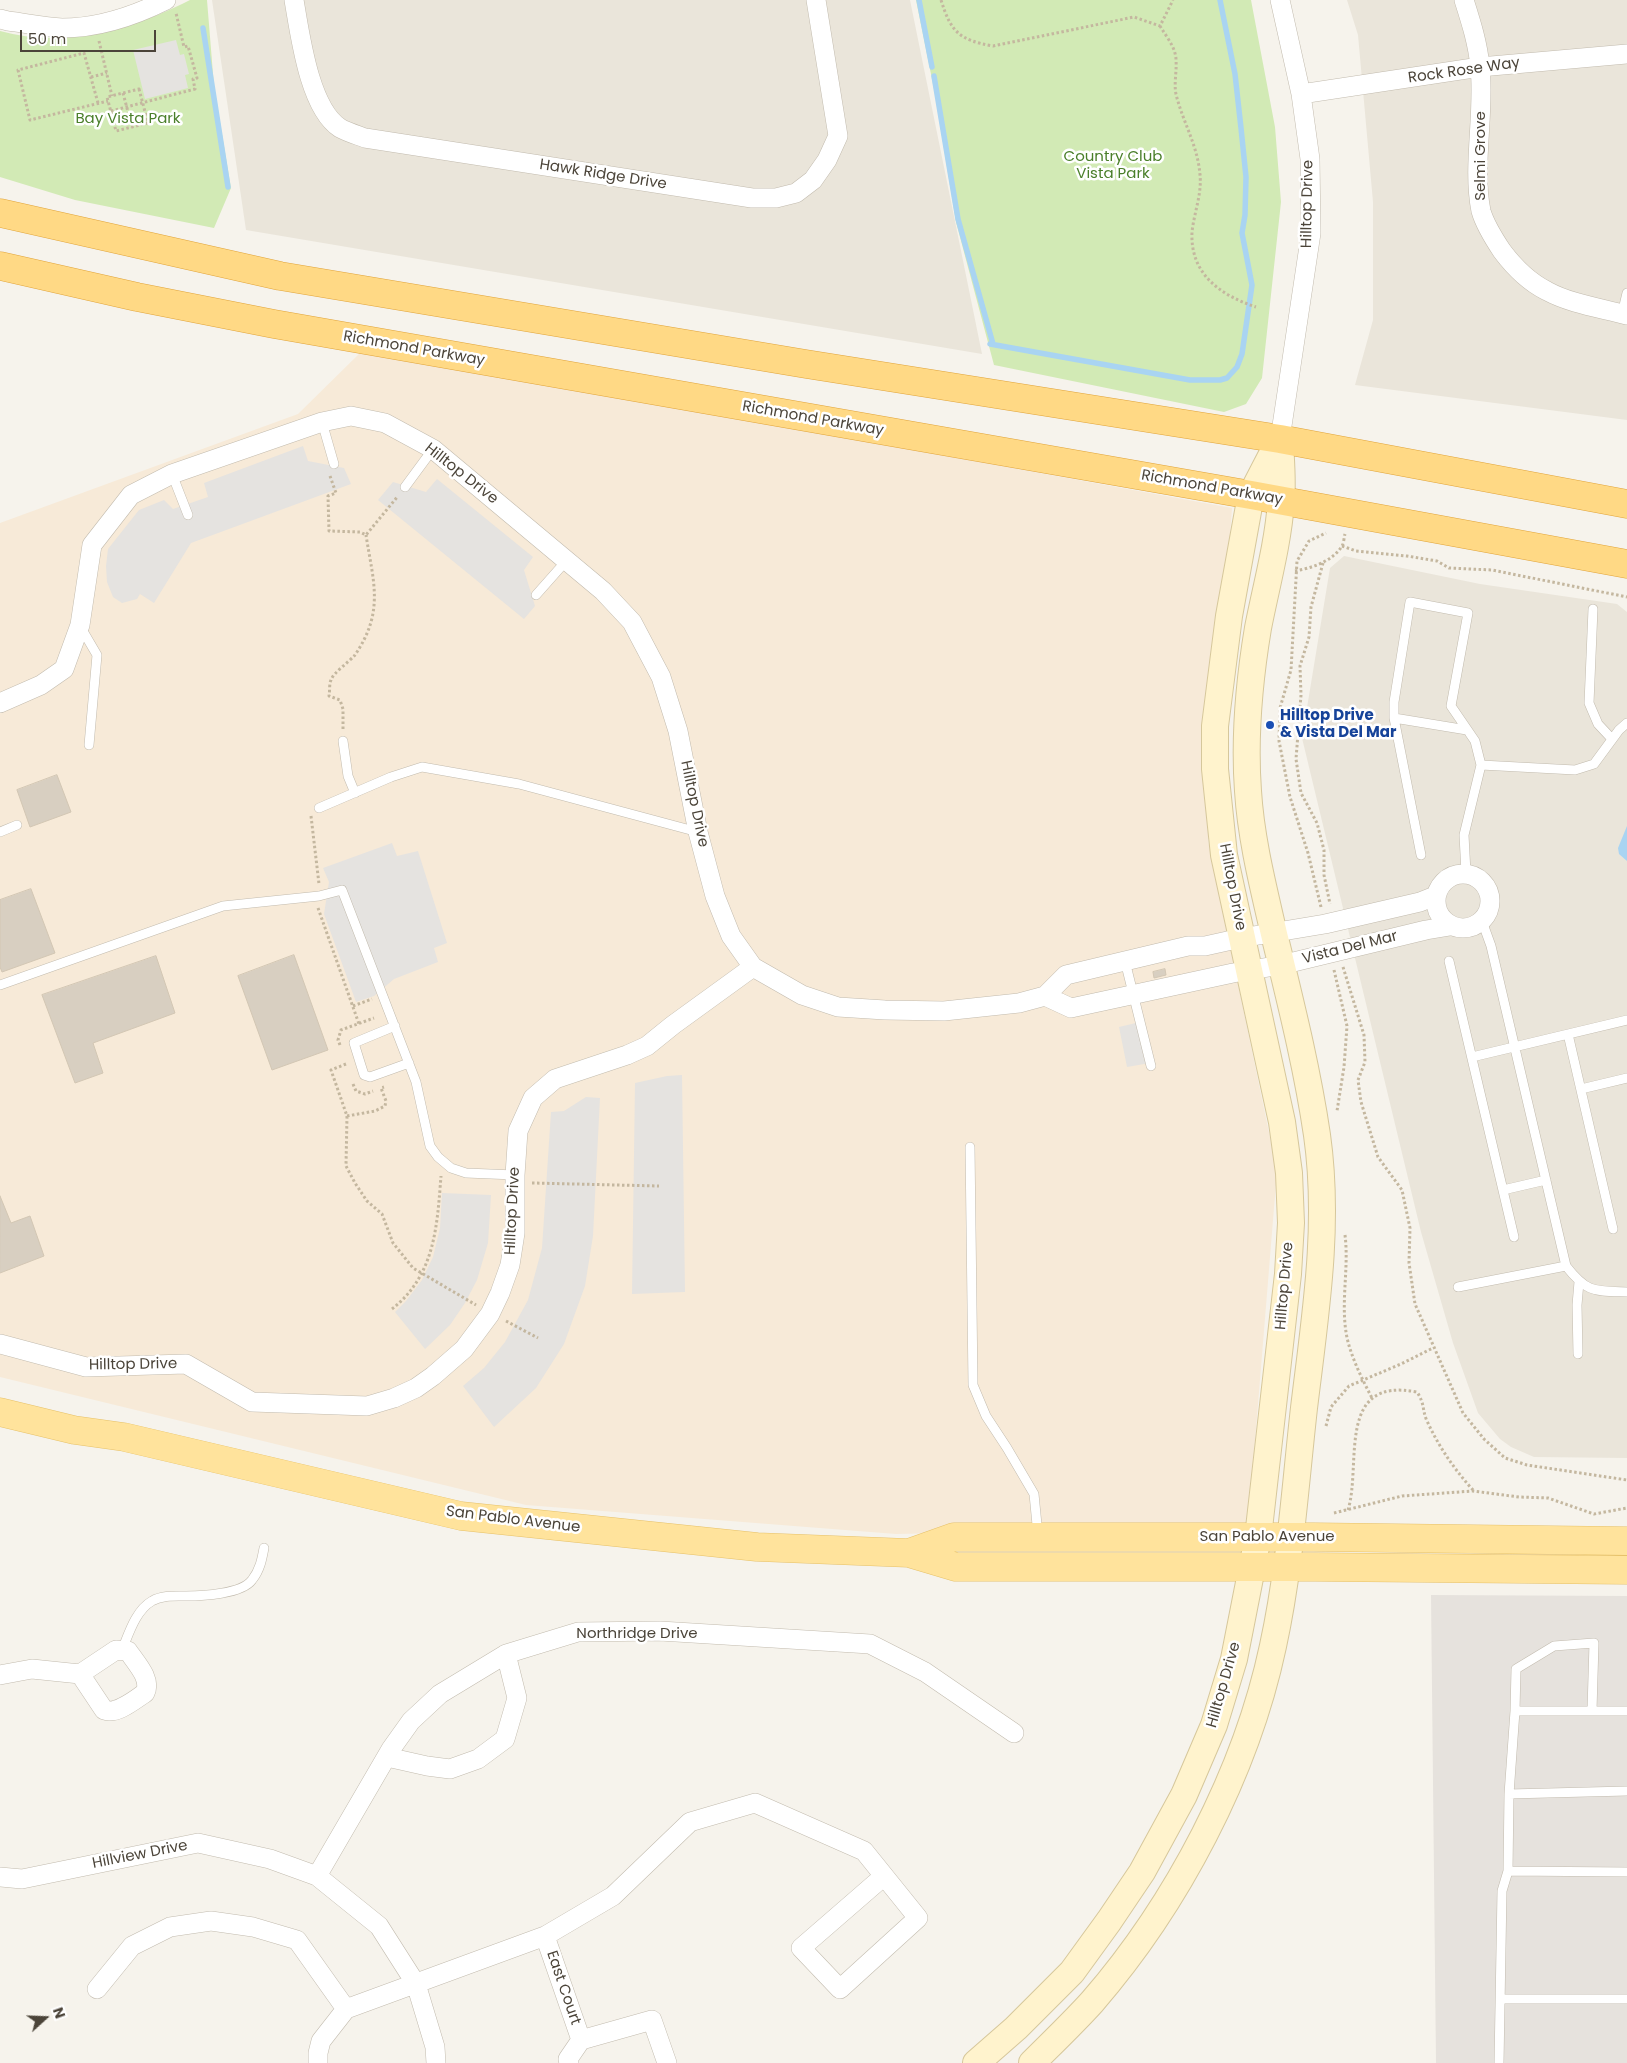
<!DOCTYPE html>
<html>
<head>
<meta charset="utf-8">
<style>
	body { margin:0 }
	#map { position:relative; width:1627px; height:2063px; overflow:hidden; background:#f6f3ec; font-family:Poppins,sans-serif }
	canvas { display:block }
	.north { position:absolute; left:20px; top:1993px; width:50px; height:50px; -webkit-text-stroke:4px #fff; paint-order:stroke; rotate:70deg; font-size:14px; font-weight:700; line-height:20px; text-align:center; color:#4b4439 }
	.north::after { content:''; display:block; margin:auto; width:18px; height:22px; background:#4b4439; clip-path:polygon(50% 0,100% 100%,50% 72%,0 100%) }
	.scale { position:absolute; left:20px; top:30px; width:136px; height:22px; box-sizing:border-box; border:2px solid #4b4439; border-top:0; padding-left:6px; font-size:15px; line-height:18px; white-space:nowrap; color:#4b4439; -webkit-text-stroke:4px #fff; paint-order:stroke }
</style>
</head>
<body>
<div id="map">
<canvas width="1627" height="2063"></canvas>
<div class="north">N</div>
<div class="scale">50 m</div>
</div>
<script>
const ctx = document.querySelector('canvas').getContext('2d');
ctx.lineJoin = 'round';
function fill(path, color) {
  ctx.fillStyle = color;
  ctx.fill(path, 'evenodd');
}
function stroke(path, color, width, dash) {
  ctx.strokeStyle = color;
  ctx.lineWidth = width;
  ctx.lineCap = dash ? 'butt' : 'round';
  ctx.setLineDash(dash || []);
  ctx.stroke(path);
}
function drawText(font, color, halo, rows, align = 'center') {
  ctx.font = font + ' Poppins,sans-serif';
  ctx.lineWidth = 5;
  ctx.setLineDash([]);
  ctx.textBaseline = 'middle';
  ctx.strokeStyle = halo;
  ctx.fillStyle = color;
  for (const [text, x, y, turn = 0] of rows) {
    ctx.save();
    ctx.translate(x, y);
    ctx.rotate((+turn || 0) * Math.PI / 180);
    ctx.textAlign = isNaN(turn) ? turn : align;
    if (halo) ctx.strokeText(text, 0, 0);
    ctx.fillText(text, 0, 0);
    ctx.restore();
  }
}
fill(new Path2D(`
	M212,0H910L982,354L246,230Z
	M1347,0H1627V420L1355,385L1373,320V202L1358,35Z
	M1344,556L1480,584L1617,604L1627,612V1458L1534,1457L1511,1447L1500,1439L1478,1413L1453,1343L1421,1232L1302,738L1330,568Z`), '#eae5da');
fill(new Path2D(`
	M363,350L1232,508L1208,840L1277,1171L1248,1527L896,1534L526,1505L0,1377V523L298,414Z`), '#f7ead8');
fill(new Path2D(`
	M1431,1595L1627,1596V2063H1436Z`), '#e6e2dd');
fill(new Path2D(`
	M190,0H207L214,86L231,188L214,228L75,200L0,177V31C64,49 133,29 190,0Z
	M916,0H1251L1275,127L1281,202L1262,378L1246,404L1224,412L994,365L956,222L935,94Z`), '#d2eab5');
fill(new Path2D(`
	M176,40L180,55L184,54L189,74L185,75L188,88L145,99L133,50Z
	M303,446L308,461L344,468L351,484L191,543L154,603L140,594L137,599L122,603L113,597L107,582L106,566L108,549L139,510L164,500L173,509L208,497L204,483Z
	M437,479L533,557L524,570L535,606L524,619L378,500L393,482L426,492Z
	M392,843L397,856L418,851L447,943L434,948L438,962L394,979L374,996L356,1002L324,914L329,882L323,868Z
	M1140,1022L1150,1063L1127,1067L1119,1027Z
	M682,1075L685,1292L632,1294L635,1083L667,1076Z
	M586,1097L600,1098L593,1236L585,1286L564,1344L536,1388L494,1427L463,1386L484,1368L505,1342L528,1300L542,1248L551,1112L564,1111Z
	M442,1193L491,1195L488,1243L477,1280L465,1303L450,1325L425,1349L395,1312L406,1301L422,1280L433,1257L440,1228Z`), '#e5e3e0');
fill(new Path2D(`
	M1627,826V861L1619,854L1618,848Z`), '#a9d4f2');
stroke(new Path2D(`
	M919,0L932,67
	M203,28L228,187
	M934,76L958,219L993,344
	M990,344L1190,380H1220L1227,378L1237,367L1242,354L1252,285L1242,233L1245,215L1246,177L1241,128L1235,74L1220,0`), '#a9d4f2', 5.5);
const building = new Path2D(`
	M57,775L71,812L30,827L17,790Z
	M31,889L55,953L2,972L0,967V900Z
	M294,955L328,1050L272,1070L238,976Z
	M156,956L175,1013L93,1043L103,1073L75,1083L42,995Z
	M1165,969L1166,975L1154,978L1153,972Z
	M0,1196L11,1223L30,1216L44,1256L0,1273Z`);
fill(building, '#d8cfc1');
stroke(building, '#d3c7b4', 1);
const service = new Path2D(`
	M1622,314L1627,293
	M322,422L334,464
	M172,474L188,515
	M405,487L433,449
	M536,595L567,560
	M1593,609L1589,703L1598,724L1612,739
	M80,626L97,655L89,745
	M1394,718L1467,730
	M343,741L348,776L355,793
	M1481,765L1575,770L1594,764L1619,730L1627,723
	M319,808L391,777L422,767L519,784L698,832
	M0,832L17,825
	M1421,855L1394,718V702L1410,602L1468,613L1451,706L1475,741L1481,765L1464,835L1466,873
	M1482,921L1491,946L1566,1266C1587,1293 1594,1291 1627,1292
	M1125,961L1151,1066
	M1449,961L1514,1237
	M0,985L223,906L319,896L342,890L416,1082L430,1146L438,1157L451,1168L466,1173L515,1175
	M395,1026L354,1043L364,1075L370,1077L409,1063
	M1568,1034L1613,1229
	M1472,1057L1627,1020
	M1581,1089L1627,1078
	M970,1147L973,1385L986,1416L1007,1448L1034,1494L1038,1535
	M1503,1190L1546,1180
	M1458,1287L1566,1266
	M1578,1354L1577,1305L1579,1282
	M122,1650C129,1633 136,1610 152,1601C162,1595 175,1596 186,1596C202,1596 242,1594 252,1580C260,1570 262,1559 264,1548
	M1515,1711L1516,1669L1554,1646L1594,1643L1592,1710
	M1509,1794L1627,1791
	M1508,1871L1627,1872
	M1501,1999H1627
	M1499,2063L1502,1891L1508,1871L1509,1794L1515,1711H1627`);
const minor = new Path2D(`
	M294,0C300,34 309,108 340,128C347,132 357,135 365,138L752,198H776L796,193L813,180L827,160L838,136L816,0
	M1280,0L1301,94L1310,159L1311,233L1280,439
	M1464,0C1471,22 1478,44 1480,67C1485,112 1472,167 1481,211C1485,225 1494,239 1502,251C1514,267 1529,282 1547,291C1571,304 1601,308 1627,315
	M0,19L8,21C25,23 44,27 62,28C98,28 134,16 166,0
	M1301,94L1480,67L1627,54
	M0,703L41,685L64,669L80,625L92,545L131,495L172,474L322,422L351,416L385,423L433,449L603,591L632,622L661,677L678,731L698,832L715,896L731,936L753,967L802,995L838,1007L885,1010L944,1011L1019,1003L1045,996
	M1436 901a27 27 0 1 1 54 0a27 27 0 1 1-54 0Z
	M1045,996L1071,1008L1233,973L1281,965L1426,930L1450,926
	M1045,996L1066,975L1188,946H1205L1241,938L1325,924L1420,902L1435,896
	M0,1344L86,1367L186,1364L252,1402L367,1406L394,1398L416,1388L433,1376L464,1349L490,1314L500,1293L510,1265L515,1233V1175L518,1131L533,1098L555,1079L627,1055L647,1046L673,1025L753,967
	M0,1675L32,1669L80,1674L116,1650L128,1651C136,1663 152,1679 145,1693C134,1700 117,1715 104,1710L80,1674
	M387,1757L427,1766L450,1769L478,1759L505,1739L517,1698L506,1654
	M317,1876L391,1749L411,1721L440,1694L506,1654L578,1632L660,1631L870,1644L925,1672L1014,1733
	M0,1877L22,1879L198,1843L270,1859L317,1876L379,1926L416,1984L435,2047L436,2063
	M545,1936L581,2040
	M97,1989L132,1946L170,1927L211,1921L253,1927L297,1940L346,2009
	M318,2063V2053L321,2041L346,2009L545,1936L613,1896L690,1822L755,1803L864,1851L918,1918L840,1989L801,1948L884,1876
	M569,2063L568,2059L581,2040L652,2020L667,2063`);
const secondary = new Path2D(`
	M976,2063L1016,2028L1072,1972L1109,1921L1142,1872L1184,1795L1214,1725L1234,1659L1258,1537L1288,1274L1291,1223L1289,1173L1282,1122L1224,855L1215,769V726L1229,616L1251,495L1280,439
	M1032,2063C1052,2043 1073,2023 1092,2002C1177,1904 1246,1773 1273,1646C1290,1568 1295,1488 1304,1408C1315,1317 1330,1226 1317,1135C1307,1067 1290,1000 1274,934C1263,886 1251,839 1248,791C1244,736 1249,682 1258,628C1266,587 1278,544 1281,502C1283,482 1281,462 1280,442`);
const primary = new Path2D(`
	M0,1412L74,1430L124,1437L461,1516L757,1547L909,1553L956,1567H1315L1627,1570
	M909,1553L954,1537H1313L1627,1541`);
const trunk = new Path2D(`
	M0,213L280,276L806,364L1280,439L1627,504
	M0,266L137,297L274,324L1251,495L1627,564`);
stroke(service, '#c2bbae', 10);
stroke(minor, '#c2bbae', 20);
stroke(secondary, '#d6c79b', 28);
stroke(primary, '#e6c16a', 29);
stroke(trunk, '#e0a43c', 29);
stroke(new Path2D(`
	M941,0C951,32 959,40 993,46L1134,17L1160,26L1173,0
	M1160,26C1166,36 1176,48 1176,60C1177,73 1173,86 1177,98C1184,124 1198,147 1200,175C1202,194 1194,213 1192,232C1190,274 1220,295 1256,307
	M99,41L112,96
	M91,77L107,73
	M139,89L148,123L116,131L107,97Z
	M123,93L132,127
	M98,103L84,53L18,70L30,120L108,101
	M111,111L195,89L193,79L197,78L188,46L184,47L176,13
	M330,476L336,493L328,496L329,531L360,532L366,535L398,496
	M1342,546L1356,551L1407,556L1437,561L1449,568L1492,570L1627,597
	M1323,563L1311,607L1309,637L1300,666L1301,695L1296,759L1301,793L1317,823L1324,850V875L1330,904
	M1295,571C1312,568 1333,561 1342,546C1344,543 1344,537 1345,534
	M343,729V709L340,700L329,696C330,691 329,684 331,680C333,673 349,662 355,655C385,611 373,581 366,535
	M311,816L319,884
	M1321,907L1308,853L1290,797L1279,741L1280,708L1291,670L1297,561L1309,541L1326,533
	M318,908L359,1024
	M1343,967L1364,1035L1365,1062L1358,1080L1361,1102L1378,1157L1402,1190L1410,1228L1409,1263L1415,1304L1463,1413L1484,1439L1505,1458L1527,1465L1627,1480
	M1334,970L1347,1026L1344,1067L1337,1111
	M353,1006L372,999
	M340,1045L338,1040L341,1030L374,1018
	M346,1064L331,1070L347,1116L346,1166L355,1183L367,1201L382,1214L393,1243L413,1268L476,1305
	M353,1084L356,1091L365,1094L373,1091
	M347,1116L375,1111L385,1106L386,1101L381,1088L384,1087
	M532,1183L659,1186
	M1345,1235C1349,1267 1341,1300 1346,1332C1349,1353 1362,1379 1372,1398
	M392,1309C435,1275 437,1227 441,1176
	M506,1321L538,1338
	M1326,1426L1331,1407L1349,1386L1401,1364L1433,1348
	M1348,1510C1362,1465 1335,1376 1417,1392C1425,1404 1422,1410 1427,1421C1439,1447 1454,1469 1473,1490
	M1334,1513L1402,1496L1473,1491L1519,1497L1548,1498L1594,1514L1627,1508`), '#c4b79f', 3, [2.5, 2.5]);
stroke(service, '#fff', 9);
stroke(minor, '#fff', 19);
stroke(secondary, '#fff3cd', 26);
stroke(primary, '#ffe39c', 28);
stroke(trunk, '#ffd985', 28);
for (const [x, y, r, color] of [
	[1270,725,5,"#1a4fb4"]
]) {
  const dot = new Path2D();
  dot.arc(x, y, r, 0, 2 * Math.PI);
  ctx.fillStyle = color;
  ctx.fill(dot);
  stroke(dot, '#fff', 2);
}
drawText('15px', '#4b4439', '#fff', [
	["Rock Rose Way",1464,71,-8],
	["Selmi Grove",1481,156,-90],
	["Hawk Ridge Drive",603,175,9],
	["Hilltop Drive",1308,204,-89],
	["Richmond Parkway",414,349,10],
	["Richmond Parkway",813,419,10],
	["Hilltop Drive",461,474,38],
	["Richmond Parkway",1212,488,10],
	["Hilltop Drive",694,804,78],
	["Hilltop Drive",1232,887,79],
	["Vista Del Mar",1350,948,-14],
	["Hilltop Drive",513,1211,-87],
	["Hilltop Drive",1285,1286,-85],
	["Hilltop Drive",133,1365,-1],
	["San Pablo Avenue",513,1520,7],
	["San Pablo Avenue",1267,1537],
	["Northridge Drive",637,1634],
	["Hilltop Drive",1224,1685,-74],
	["Hillview Drive",140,1855,-11],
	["East Court",563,1988,71]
]);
drawText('15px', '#4a7f2a', '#fff', [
	["Bay Vista Park",128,119],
	["Country Club",1113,157],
	["Vista Park",1113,174]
]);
drawText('bold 15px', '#164399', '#fff', [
	["Hilltop Drive",1280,716],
	["& Vista Del Mar",1280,733]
], 'left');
</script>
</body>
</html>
